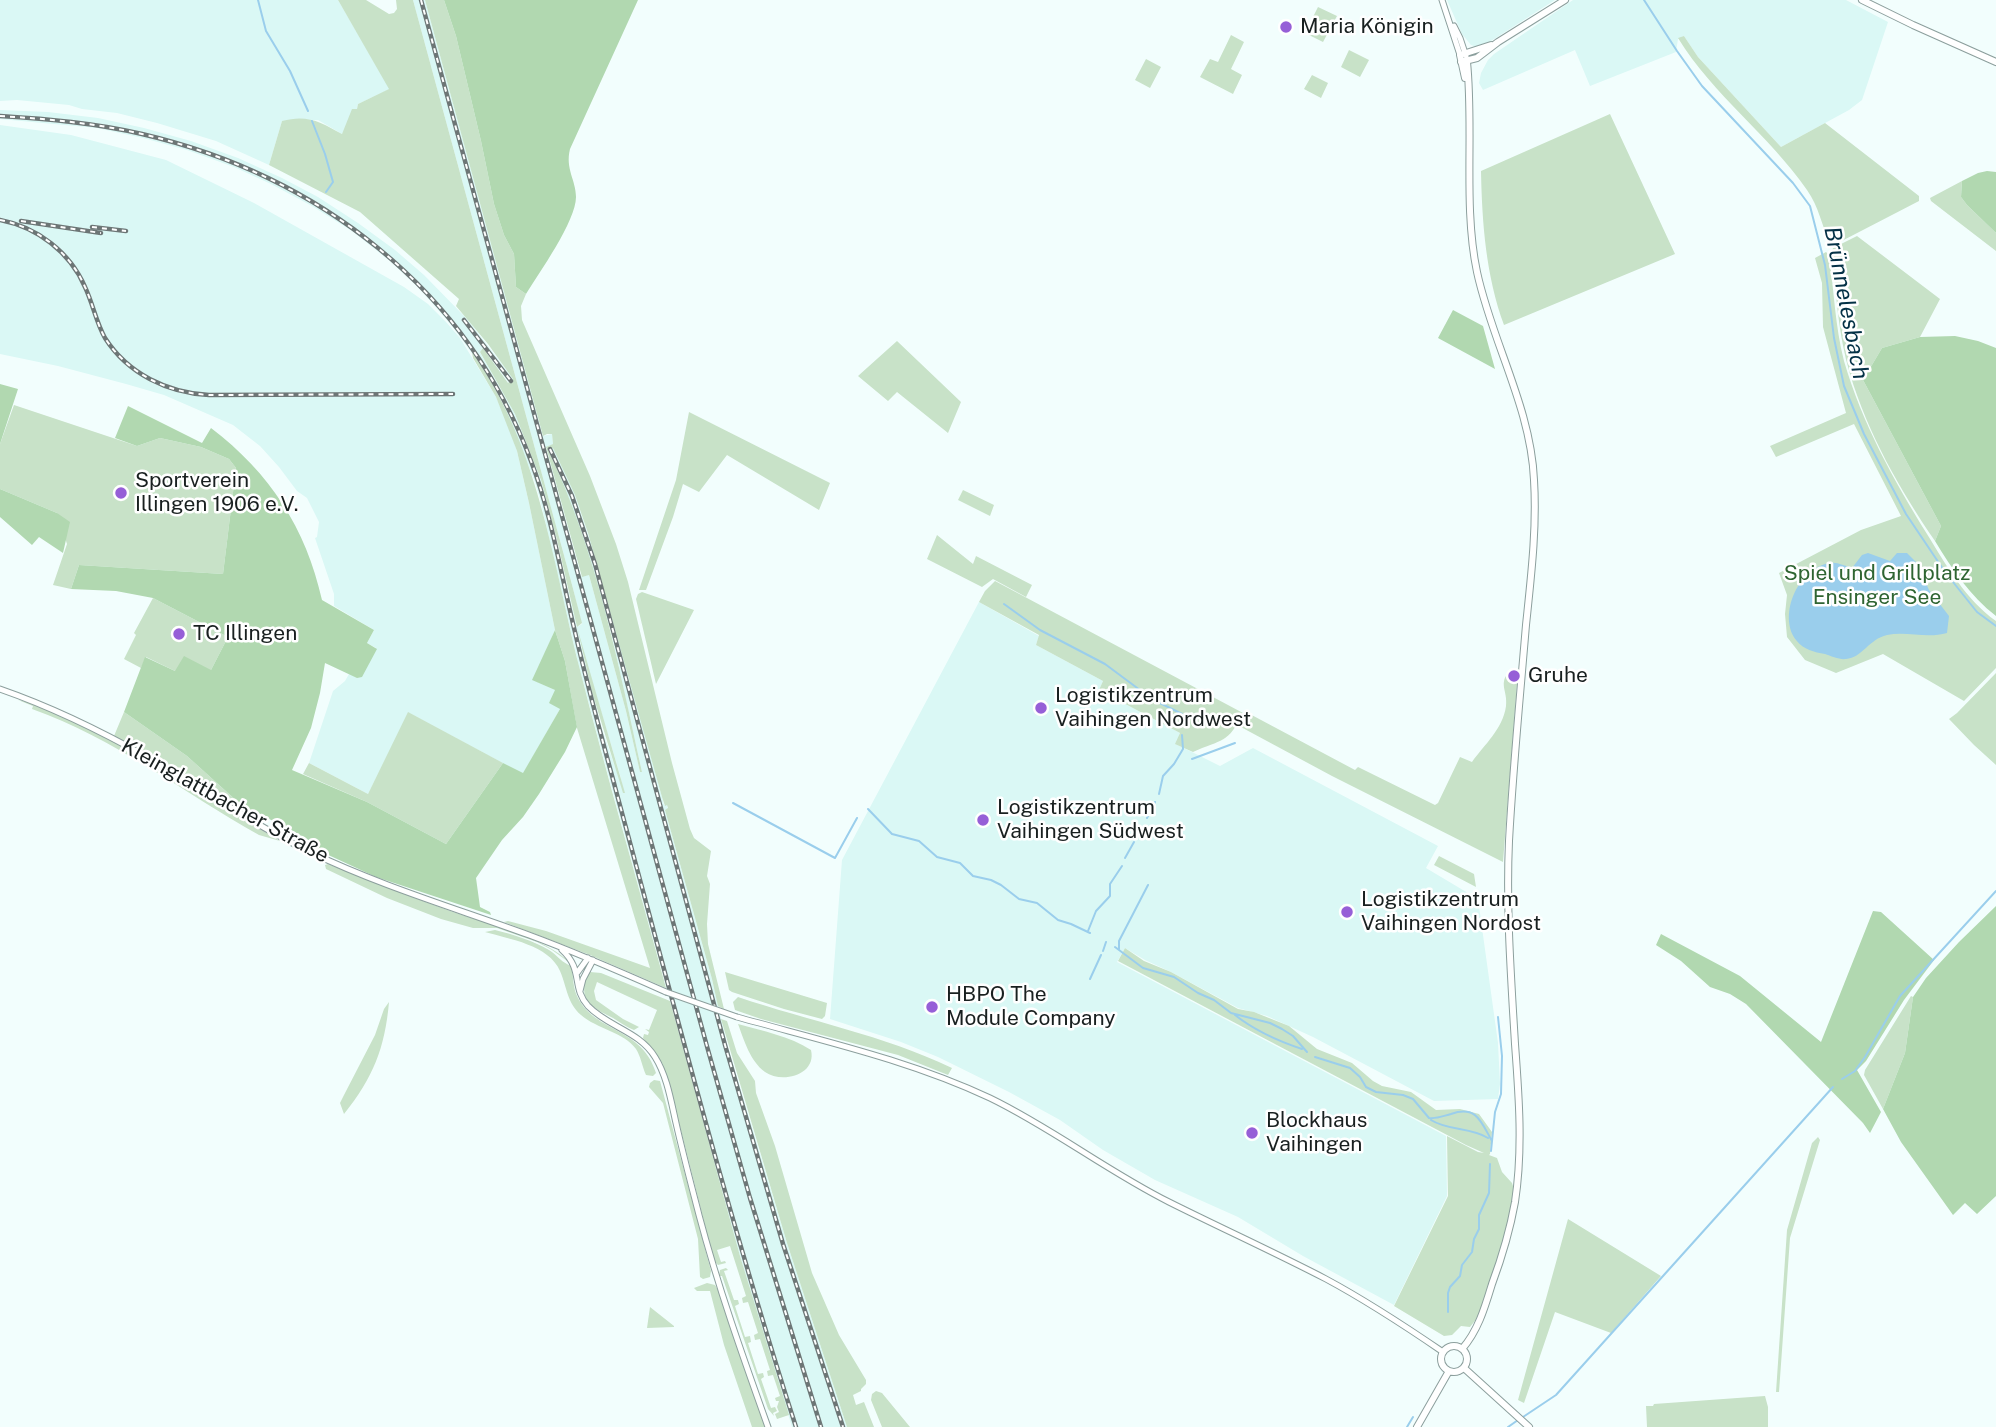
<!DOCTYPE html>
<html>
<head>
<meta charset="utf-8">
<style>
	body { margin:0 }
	canvas { display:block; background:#f2fefd }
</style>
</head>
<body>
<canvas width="1996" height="1427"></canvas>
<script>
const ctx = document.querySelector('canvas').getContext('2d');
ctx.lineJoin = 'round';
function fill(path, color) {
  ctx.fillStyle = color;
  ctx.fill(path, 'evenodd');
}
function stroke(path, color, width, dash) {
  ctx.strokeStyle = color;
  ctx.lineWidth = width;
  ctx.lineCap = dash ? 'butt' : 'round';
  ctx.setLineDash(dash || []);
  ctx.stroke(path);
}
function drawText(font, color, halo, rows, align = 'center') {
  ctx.font = font + ' "Public Sans",sans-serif';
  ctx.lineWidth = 5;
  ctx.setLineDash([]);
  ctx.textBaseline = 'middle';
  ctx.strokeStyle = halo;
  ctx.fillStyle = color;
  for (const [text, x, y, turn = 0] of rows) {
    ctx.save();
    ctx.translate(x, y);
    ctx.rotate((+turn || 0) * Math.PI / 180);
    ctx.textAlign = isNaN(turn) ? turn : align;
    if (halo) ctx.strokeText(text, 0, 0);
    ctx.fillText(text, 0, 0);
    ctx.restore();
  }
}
fill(new Path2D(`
	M0,0H338L390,89L358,104L357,109L342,134L318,120L282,121L269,165L216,141L157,123L117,113L82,109L69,105L17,100L0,101Z
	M413,0H425L543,436L552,434L553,444L546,448L581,576L589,575L626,711L640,772H642L610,628L556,467L548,450L553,447L575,495L603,579L662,797L664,805H667L668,809L665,810L712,979L728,1047L787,1243L847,1427H792L740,1256L601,749L578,663L540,499L535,482L501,400L477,360L452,326L421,290L390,261L352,231L312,206L271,184L234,167L187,150L143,138L97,128L0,119V110L48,112L98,118L144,128L191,141L238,158L282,178L318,197L358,223L395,250L424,275L468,320L514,380L509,383L483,348L480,352L482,356L515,414L541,480L577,627L582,624L571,581ZM578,634L620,775L624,793L601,726Z
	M1447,0H1555L1491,41L1477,47L1471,45L1462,34Z
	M1573,0H1846L1888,22L1862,100L1849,110L1781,147L1698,57L1684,36L1678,39L1676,52L1590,86L1575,50L1483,90L1479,83L1481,73L1488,60L1494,54Z
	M0,125L71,135L166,160L254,203L404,287L428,304L446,322L460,338L496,397L509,427L517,451L529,503L555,630L533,680L555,690L560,709L523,774L409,713L368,794L309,763L333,691L345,681L349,674L376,648L367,643L374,630L334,606V594L315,538L317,537L319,522L307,498L297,491L279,467L260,446L233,425L164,395L126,384L58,366L0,354Z
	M979,602L1039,636L1036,645L1103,681L1099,690L1180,733L1176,744L1220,766L1253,748L1438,846L1426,868L1478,899L1498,1043L1500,1084L1498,1099L1434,1101L1313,1037L1267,1016L1238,1008L1171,972L1145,960L1125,948L1117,962L1446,1136L1447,1196L1394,1305L1303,1256L1238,1217L1155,1180L1103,1150L1060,1120L1009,1092L938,1057L901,1042L830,1019L842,860Z`), '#daf8f5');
fill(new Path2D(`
	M338,0H366L389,14L394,13L397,9L396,0H413L571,581L582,623L577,627L625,793H623L592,692L557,540L541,480L515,414L480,352L483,348L508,383L513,379L488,344L456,306L459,299L360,212L269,165L282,121C307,114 321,122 342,134L352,109H357L358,104L389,89Z
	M425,0H444L456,36L481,141L494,204L504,235L514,254L516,287L526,294L521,306L522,320L590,476L616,544L628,582L672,763L690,829L694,838L711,851L707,876L710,884L707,924L708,944L724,1009L718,1006L712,979L665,810L668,808L667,805L665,806L662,797L588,533L575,495L553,448L548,450C597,551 618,663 642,772H640L626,711L589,575L582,577L546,447L553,444L552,434H547L543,436Z
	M1318,7L1337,16L1323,42L1305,33Z
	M1231,35L1244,42L1231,69L1242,75L1233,94L1200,77L1210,59L1218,62Z
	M1684,36L1698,57L1781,147L1825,123L1919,196V201L1834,245L1830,244C1822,226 1819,207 1807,190C1769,135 1713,95 1678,38Z
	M1349,50L1369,60L1360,77L1341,67Z
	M1146,59L1161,67L1150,88L1135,80Z
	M1312,75L1328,83L1321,98L1304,89Z
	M1610,114L1675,254L1504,325C1486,276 1482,223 1481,171Z
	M1962,181L1961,197L1967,205L1996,233V251L1931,201L1930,198Z
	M1857,236L1940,299L1920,337L1882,348L1863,380L1941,526L1935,541C1900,490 1868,434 1850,374C1838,334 1836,293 1832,252L1833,248Z
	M1826,252L1829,255C1834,290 1835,326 1844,361C1862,423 1893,479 1927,534C1946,565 1966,600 1996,621V668L1964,701L1883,654L1836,673L1805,660L1787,637L1785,614L1787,595L1779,573L1861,530L1901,516L1854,424L1776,457L1770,446L1846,413L1823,327L1822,283L1815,258Z
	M897,341L961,402L948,433L897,392L888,401L858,376Z
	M472,352C538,445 552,557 579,666C606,773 637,880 666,988L590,955L504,922L508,921L546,931L650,968L577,728L565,661L555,630L529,503L517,451L496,397L473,358Z
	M14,405L137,446L160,438L201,447L229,459L236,468L223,574L79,565L71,589L53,585L67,544L57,513L0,489V444Z
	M689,412L830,483L819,510L727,455L699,492L683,484L673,517L646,590H639L676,480Z
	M963,490L994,505L990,516L958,500Z
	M937,535L973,564L976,556L1032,585L1026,597L993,579L982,587L927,559Z
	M995,581L1243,713C1228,744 1222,739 1193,752L1175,744L1180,733L1099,690L1103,681L1036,645L1039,635L979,602L985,591Z
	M642,592L694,610L656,684L636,599L638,594Z
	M153,598L228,637L211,670L175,671L146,657L141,668L124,659L136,635L134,633Z
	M1511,670L1518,671L1503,862L1332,776L1239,726L1246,712L1355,770L1358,767L1435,805L1438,803L1460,757L1472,762C1484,745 1503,729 1506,706C1508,690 1497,683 1511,670Z
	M1996,673V765L1974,745L1949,719L1957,713Z
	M18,700L31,703L86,727L121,746L280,841L259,835C184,793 114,738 32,709L33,706Z
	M124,712L187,756L239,803L265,816L258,817L250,815L114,736Z
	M408,712L503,763L446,844L367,802L303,774L309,763L368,794Z
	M1439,856L1474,874L1476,887L1434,865Z
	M328,864C369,881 411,897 453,912C485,923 547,938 570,963L552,950L537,942L497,928H473L441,919L387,898L326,869L325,865Z
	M495,930C512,934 534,941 549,950C557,955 563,964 572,966C573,977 573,989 578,998C596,1033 642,1027 656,1073L653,1076L646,1075C642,1066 641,1057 636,1049C624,1032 597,1029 581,1015C567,1003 567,987 560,971C549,945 509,939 485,932Z
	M1125,948L1144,961L1171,972L1238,1009L1254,1012L1289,1026L1317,1049L1352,1063L1373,1081L1382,1086L1411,1092L1436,1110L1460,1109L1479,1114L1492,1132L1490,1154L1489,1155L1497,1158L1502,1172L1512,1183L1514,1189L1509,1222L1496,1265L1478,1317L1470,1327L1461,1326L1452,1335L1444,1336L1394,1306L1448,1196L1447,1136L1478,1152L1484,1153L1466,1145L1118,961Z
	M590,972L601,973L670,1001L740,1256L789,1415L777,1419L775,1414L779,1412L777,1407L779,1401H776L775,1398L780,1396L773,1375L768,1376L767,1371L770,1370L760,1339L755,1340L754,1335L758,1333L748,1302L743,1303L742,1298L746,1296L730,1246L717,1250L721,1262L725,1261L726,1263L718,1265L714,1261L669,1083L662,1063L643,1038L644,1034L648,1035L649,1032L645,1029L649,1030L657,1010L597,982L594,991L596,1000L623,1019L639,1027L634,1030C626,1027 620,1022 613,1018C591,1007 578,1001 587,974Z
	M725,972L827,1003L825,1016L822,1019L784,1009L732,992L729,990Z
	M1911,996L1913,997L1905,1053L1883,1109L1864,1075L1865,1070Z
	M738,997C809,1021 883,1035 952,1068L948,1075L898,1055L761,1019L735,1010L733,1002Z
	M389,1002C385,1048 373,1078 344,1114L340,1103L344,1095L375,1035L384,1009Z
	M721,1019L727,1021L737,1053L755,1081L756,1093L775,1146L812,1273L839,1335L866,1380V1384L861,1389V1391L853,1395L856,1405L864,1402L874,1427H847L787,1243Z
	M738,1024C762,1031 790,1036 811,1050C817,1075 782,1084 765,1072C750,1061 744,1040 738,1024Z
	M654,1080L660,1081L711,1271L710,1277L703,1279L700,1277L698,1239L663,1103L649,1087L650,1083Z
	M1818,1137L1820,1140L1790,1238L1779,1392H1776L1787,1230L1812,1143Z
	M1568,1219L1661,1276L1611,1333L1555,1312L1524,1403L1518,1400Z
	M726,1268L728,1270L724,1271L734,1300H738L739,1304L735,1306L745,1337L750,1336L751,1342L748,1343L758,1374L763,1373L764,1377L761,1379L771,1408L775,1407L777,1411L773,1413L774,1416L768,1409L722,1276H719L720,1270Z
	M707,1283L715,1285L718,1290L765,1427H752L724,1345L710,1291H697L694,1288Z
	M650,1307L674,1326V1327L647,1328Z
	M876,1391L882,1393L910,1427H882L871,1400L872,1394Z
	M1765,1396L1768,1407V1427H1647L1646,1406H1653L1654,1404Z`), '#c8e2c8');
fill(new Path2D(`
	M444,0H638L570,149C565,169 576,180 576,197C576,221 539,273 526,294L516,287L514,254L504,235L494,204L481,141L456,36Z
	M1987,171L1996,172V233L1967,205L1961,197L1962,181L1978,173Z
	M1453,310L1483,326L1495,369L1438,338Z
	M1955,336L1978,341L1996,348V616C1970,596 1952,569 1935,541L1941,526L1863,380L1882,348L1920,337Z
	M0,384L18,389L0,444Z
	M128,406L202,443L211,428C270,473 306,528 322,600L374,630L367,643L377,649L362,677L357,678L325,663L320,693L311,728L292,770L367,802L446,844L503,763L523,773L560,709L549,703L555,690L532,680L555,630L565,661L577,727L565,752L539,794L523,817L502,840L476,878L480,907L490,912L491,915L376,877L324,853L307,839L239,803L187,756L124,712L145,657L175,671L184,656L211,670L228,637L153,598L116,591L71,589L79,565L223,574L236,468L229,459L201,447L160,438L137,446L115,438Z
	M0,489L57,513L70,522L63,553L39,537L32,545L0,517Z
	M1996,906V1196L1977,1214L1965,1203L1953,1215L1901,1142L1883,1109L1905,1053L1913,997L1926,978L1959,942Z
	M1873,911L1881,912L1934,960L1904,1000L1866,1061L1857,1070L1881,1112L1870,1133L1863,1123L1746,1004L1730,994L1710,987L1681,961L1656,945L1661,934L1740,976L1821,1042Z`), '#b1d8b0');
fill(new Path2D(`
	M1868,553L1890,561L1897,553H1907L1917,563L1929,590L1949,616L1947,633C1927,639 1907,631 1887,635C1869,639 1862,658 1846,659C1840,660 1831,656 1825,654C1814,652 1804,650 1796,640C1777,615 1799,566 1831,563C1837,562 1845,566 1852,568L1862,555Z`), '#9aceec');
stroke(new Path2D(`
	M258,0L266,31L290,71L308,111
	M1644,0L1677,51L1702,86L1793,183L1810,206L1825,265L1834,338L1844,386L1864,434L1906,514L1945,572L1977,612L1996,626
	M312,121L325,154L333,182L326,192
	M1004,604L1040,630L1105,664L1152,699L1182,714L1187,723
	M1192,759L1235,743
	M1159,794L1163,776L1174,764L1183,749L1182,735
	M733,803L835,858L857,818
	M868,809L892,834L919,841L937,857L960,863L973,876L991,880L1001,885L1019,899L1037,903L1058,920L1071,924L1090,933
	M1147,818L1155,802
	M1125,858L1134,842
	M1088,931L1096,911L1110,896V884L1122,866
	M1115,947L1143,968L1174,977L1198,993L1214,1000L1231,1013L1270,1023L1282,1029L1293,1036L1307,1052
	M1119,949V941L1148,885
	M1103,951L1106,942
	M1090,979L1101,955
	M1235,1015C1254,1030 1278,1041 1302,1049
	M1315,1057L1350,1068L1360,1077L1366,1087L1376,1092L1403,1095L1413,1099L1429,1118C1437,1119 1443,1116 1451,1114C1477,1105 1481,1122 1492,1141
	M1842,1079L1855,1071L1865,1057L1900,996L1996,891
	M1431,1120C1448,1131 1471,1127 1488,1138
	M1491,1151L1495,1112L1501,1094L1502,1056L1498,1017
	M1448,1312V1293L1450,1287L1460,1276L1462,1265L1472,1252L1474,1239L1479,1229V1215L1489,1193L1490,1164
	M1523,1417L1556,1395L1833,1087
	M1407,1427L1413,1417
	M1508,1427L1518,1420`), '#9aceec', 2);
const tertiary = new Path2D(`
	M1442,0L1460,55
	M1454,26L1460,38L1466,56
	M0,689C52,707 101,731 149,758C203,789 254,825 310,852C381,886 455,908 529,935C575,952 621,972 666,992
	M562,950C584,970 571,987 588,1006C608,1027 639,1031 655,1057C667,1076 671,1101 676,1123C683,1154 691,1184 699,1215C718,1287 743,1357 768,1427
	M577,973L588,958
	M580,991L583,979L593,960
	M737,1017C823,1041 909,1060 990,1098C1052,1128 1107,1171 1169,1202C1221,1228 1274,1252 1326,1279C1367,1301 1405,1326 1443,1352`);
const secondary = new Path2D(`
	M1862,0L1913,25L1996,62
	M1461,62L1477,58L1498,42L1565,0
	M1465,78L1460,55L1491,45
	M1441 1359a13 13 0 1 1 26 0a13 13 0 1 1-26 0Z
	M1462,1349C1478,1331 1485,1307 1492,1284C1502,1257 1510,1230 1515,1202C1523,1150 1519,1097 1515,1044C1511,977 1506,908 1509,841C1513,768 1520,697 1526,625C1531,577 1537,528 1534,480C1531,408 1492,342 1477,272C1463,206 1474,130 1467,62
	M1464,1368L1529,1427
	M1417,1427L1449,1371`);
stroke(tertiary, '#8c9f9d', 7);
stroke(secondary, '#8c9f9d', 8);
stroke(tertiary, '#fff', 5);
stroke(secondary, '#fff', 6);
const rail = new Path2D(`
	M421,0L708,1050L750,1198L821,1427
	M0,116C48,119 95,123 142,134C318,175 467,289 531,461C552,516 561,575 575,632C587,684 601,735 615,787C673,1001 728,1216 796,1427
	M0,220C37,227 70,252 85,287C93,304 96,322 105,338C128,374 168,393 209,395L453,394
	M21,221L101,233
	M92,227L126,231
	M464,320L511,381
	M550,449L572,496L595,564L725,1045L783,1244L843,1427`);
stroke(rail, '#6d7676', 4.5);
stroke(rail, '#fff', 2, [5]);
const tertiaryBridge = new Path2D(`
	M666,992L737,1017`);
stroke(tertiaryBridge, '#8c9f9d', 7, []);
stroke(tertiaryBridge, '#fff', 5);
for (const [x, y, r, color] of [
	[1286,27,7,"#965fd7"],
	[121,493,7,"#965fd7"],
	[179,634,7,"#965fd7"],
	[1514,676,7,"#965fd7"],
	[1041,708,7,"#965fd7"],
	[983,820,7,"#965fd7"],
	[1347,912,7,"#965fd7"],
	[932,1007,7,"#965fd7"],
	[1252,1133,7,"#965fd7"]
]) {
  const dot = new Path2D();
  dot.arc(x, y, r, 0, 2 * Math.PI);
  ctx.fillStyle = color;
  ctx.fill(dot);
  stroke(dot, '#fff', 2.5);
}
drawText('21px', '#192020', '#fff', [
	["Maria Königin",1300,27],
	["Sportverein",135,481],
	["Illingen 1906 e.V.",135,505],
	["TC Illingen",193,634],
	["Gruhe",1528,676],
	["Logistikzentrum",1055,696],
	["Vaihingen Nordwest",1055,720],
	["Logistikzentrum",997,808],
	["Vaihingen Südwest",997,832],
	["Logistikzentrum",1361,900],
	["Vaihingen Nordost",1361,924],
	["HBPO The",946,995],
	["Module Company",946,1019],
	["Blockhaus",1266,1121],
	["Vaihingen",1266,1145]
], 'left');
drawText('21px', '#2f6532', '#fff', [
	["Spiel und Grillplatz",1877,574],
	["Ensinger See",1877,598]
]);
drawText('21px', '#192020', '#fff', [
	["Kleinglattbacher Straße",225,801,29]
]);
drawText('italic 23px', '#043146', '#fff', [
	["Brünnelesbach",1846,303,79]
]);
</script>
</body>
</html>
